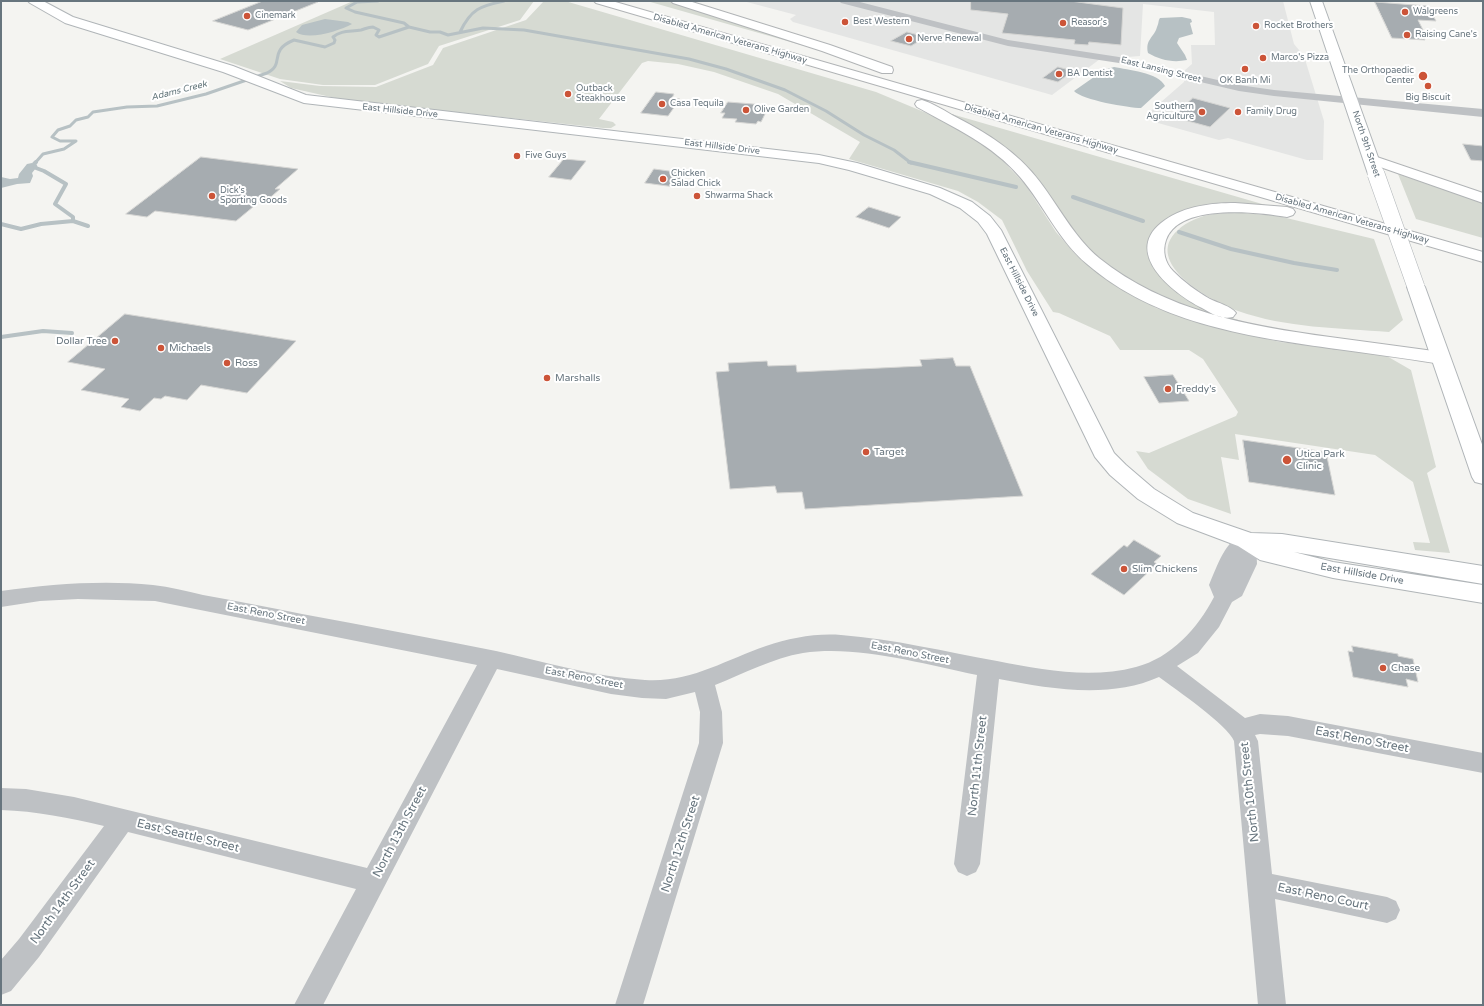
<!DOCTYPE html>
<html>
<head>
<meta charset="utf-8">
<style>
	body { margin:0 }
	#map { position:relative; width:1484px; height:1006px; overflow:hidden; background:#f4f4f1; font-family:"Varela Round",sans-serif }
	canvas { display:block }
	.frame { position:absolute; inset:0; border:2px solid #67757e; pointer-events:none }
</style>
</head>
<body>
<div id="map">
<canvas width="1484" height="1006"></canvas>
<div class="frame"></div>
</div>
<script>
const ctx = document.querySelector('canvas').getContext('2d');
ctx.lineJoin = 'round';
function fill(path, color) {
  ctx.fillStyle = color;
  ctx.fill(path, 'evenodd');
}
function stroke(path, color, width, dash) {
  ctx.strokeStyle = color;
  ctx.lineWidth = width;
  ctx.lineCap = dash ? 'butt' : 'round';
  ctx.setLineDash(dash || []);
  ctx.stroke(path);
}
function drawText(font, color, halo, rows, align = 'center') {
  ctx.font = font + ' "Varela Round",sans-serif';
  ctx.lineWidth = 4;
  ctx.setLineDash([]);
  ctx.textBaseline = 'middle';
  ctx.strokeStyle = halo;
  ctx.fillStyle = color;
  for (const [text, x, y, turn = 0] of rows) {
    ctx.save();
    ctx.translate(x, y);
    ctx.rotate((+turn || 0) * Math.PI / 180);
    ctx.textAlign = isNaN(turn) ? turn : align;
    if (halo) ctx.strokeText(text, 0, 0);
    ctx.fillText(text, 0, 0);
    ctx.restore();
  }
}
fill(new Path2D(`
	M743,1H1283L1294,44L1304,56L1324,121L1323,160H1307L1228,138L1219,140L1158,123L1145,116L1184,82L1185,70L1192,64L1191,45H1215L1214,12L1143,4L1140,56L1100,59L1052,95L793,22L790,19L796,15Z`), '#e4e5e4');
fill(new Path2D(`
	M353,1H534L520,20L439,46L428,64L375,85H323L280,79L220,59Z
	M542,1H565L876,92L936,117L971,137L997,155L1025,184L1056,232L1076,255L1117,286L1156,308L1206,325L1280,342L1385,355L1411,370L1436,467L1427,473L1450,553L1415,550L1413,542L1430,543L1413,482L1375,455L1235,434L1239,460L1221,457L1231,514L1188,499L1148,469L1136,451L1149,453L1236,416L1238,412L1203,359L1189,350H1120L1110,336L1059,313L1053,312L1027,271L1002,220L978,202L958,191L849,159L860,142L778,94L714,72L678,64L648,61L642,63L599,119L613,122L616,125L611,128H603L344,100L291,88L280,81L320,86L376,87L433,65L443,48L526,20L543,2Z
	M647,1H668L822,51Z
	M948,113L1276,208L1183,212L1152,258L1226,316L1260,327L1207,316L1132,284L1083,247L1050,198Z
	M1398,174L1483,203V238L1416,219Z
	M1244,213L1278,216L1374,239L1403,320L1389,332C1339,328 1286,328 1238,311C1212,302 1141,263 1178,230C1186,222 1202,215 1214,214C1224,213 1234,213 1244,213Z`), '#d6dad2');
fill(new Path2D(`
	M1182,17L1191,19L1192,22L1190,23L1193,34L1179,38L1177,43L1185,55L1187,60C1173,63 1160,60 1148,53C1145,39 1154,38 1157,27C1159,23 1158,21 1160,18Z
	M325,19L348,22L352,24C339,31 308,41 296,32L302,25Z
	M1114,67C1128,70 1158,72 1165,86L1141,108C1129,108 1082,100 1074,91L1104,70Z
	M32,163L36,168L32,173L33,176L30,183L17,184L1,188V177L10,179L18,178L19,174L27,164Z`), '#b7c1c4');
stroke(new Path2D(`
	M409,27L430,32H440L448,35L483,28L524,30L689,59L726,69L785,90L826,111L864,135L894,150L911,163
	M460,32C471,9 480,6 504,1
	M35,163L43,154L64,149L76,141H60L52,137L58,130L70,126L76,120L88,117L93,112L127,107L157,106L206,94L267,73C286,64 267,51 294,40L325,47L334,43L335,40L333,37C341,30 351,32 361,30C365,29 368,27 373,27L379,30L376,35L379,37L409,27L404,23L355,12L346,8L357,2L378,1`), '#b7c1c4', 3);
stroke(new Path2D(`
	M909,162L1016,187
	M1073,197L1143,221
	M73,221L88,226
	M1,224L21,229L41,224L73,221V217L55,204L66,184L44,171L36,168L34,164L36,162
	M1179,232L1231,249L1294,263L1337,270
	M1,337L43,331L72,333`), '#b7c1c4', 4);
const building = new Path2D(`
	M263,1H318V2L248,30L213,21Z
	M971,1H1070L1123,8L1121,45L1089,42L1088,45L1074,44L1075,40L1002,33L1008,14L971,10Z
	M1375,2L1428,6L1436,21L1418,20L1426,36H1423L1425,40L1392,38Z
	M907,32L926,37L911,46L891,41Z
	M1058,67L1073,71L1058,82L1043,78Z
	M656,92L674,94L672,98L680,99L668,116L641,113Z
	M1193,98L1230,108L1210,127L1173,117Z
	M728,102L765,105L764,108H768L761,122L758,121L756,124L735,122L737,119L722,118L725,113H721Z
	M1463,144L1483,146V161L1471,160Z
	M201,157L298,169L275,189H280L265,202H259L236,221L155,211L147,217L126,214Z
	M564,159L586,161L571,180L549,177Z
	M654,169L684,173L675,187L645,183Z
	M869,207L901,217L889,228L856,217Z
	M125,314L157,319L296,341L247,393L201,385L187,400L165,396L161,399L154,398L140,411L121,407L129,399L81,390L105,369L68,362Z
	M953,358L956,366H970L1023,496L805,509L802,492L777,493L775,486L730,489L716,372L729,371L728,363L767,361L768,366L796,365L797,372L922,366L920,360Z
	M1173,375L1189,401L1159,403L1144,377Z
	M1243,440L1326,452L1335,495L1249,482Z
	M1134,540L1161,556L1154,562L1157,564L1124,595L1091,574L1124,545L1127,547Z
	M1352,646L1398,654V656L1413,659L1418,682L1406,679L1408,687L1353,677L1348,651L1353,652Z`);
fill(building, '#a6acb0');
stroke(building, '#d5d5d3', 1);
const secondary = new Path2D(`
	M28,1H43L73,17L233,66L306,95L819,155L857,163L940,188L972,202L990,216L1001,230L1114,453L1126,465L1154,489L1193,513L1251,533L1282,534L1483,566V584L1294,552L1333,562L1483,585V603L1333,578L1260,560L1238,546L1177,523L1138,499L1110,475L1095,457L987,234L978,222L960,208L930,194L849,170L819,163L304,103L223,72L65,23L30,3Z
	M1310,1H1322L1384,174L1381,177L1376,179L1371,177L1368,174Z
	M1416,282L1422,283L1425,287L1483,447V484L1475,482L1472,477L1407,287L1410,283Z`);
const highway = new Path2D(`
	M594,1H612L1483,252V262L596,3Z
	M671,1H689L830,45L892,67L893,70L892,73H882L822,51L673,3Z
	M922,100C932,103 942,109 952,115C985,132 1017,151 1040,182C1059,207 1074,237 1099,258C1165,311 1248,326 1330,337C1367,342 1404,347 1441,352L1448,354L1450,358L1448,362L1441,364C1404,358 1366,353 1329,348C1244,336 1154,322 1087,264C1058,240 1044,205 1020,177C993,145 953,127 917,107L915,104L917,101Z
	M1371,155L1483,193V203L1366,162L1364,159L1366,156Z
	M1235,203L1287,207L1293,209L1295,212L1293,215L1287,217C1257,212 1179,203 1166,240C1162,251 1165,263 1173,271C1184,282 1196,291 1210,299C1218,303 1231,306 1236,313L1233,317C1222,320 1212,314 1202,308C1172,293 1120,251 1165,220C1185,206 1211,203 1235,203Z`);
stroke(secondary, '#b0b5b8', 2);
stroke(highway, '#b1b4b6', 2);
fill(new Path2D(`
	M839,1H856L1008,40L1119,57L1239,85L1274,90L1483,109V117L1274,96L1239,91L1119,63L1008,46L841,3Z
	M1246,533L1253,535L1256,540L1257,564L1242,596L1232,602L1219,627L1198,653L1177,666L1245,718L1260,714L1288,716L1483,753V773L1288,736L1260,734L1255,735L1258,741L1272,874L1387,897L1396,901L1400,910L1396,919L1387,923L1275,899L1286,1005H1258L1234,741C1228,725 1175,689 1159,677C1110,699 1050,689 999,679L980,864L976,872L967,876L958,872L954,864L977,675C922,664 859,645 803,653C773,658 743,674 715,685L722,712L723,743L643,1005H615L699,743L700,712L695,692L666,699L642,698L611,694L497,669L323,1005H294L356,889L128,832L39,957L11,991L1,995V960L19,939L104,826C70,818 36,811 1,810V788L26,789L74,797L367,868L477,665L155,601L78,599L40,601L1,607V591C51,584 103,580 153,585C170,587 186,591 203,595C236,601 269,607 302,614C367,626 432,638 496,651C545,662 595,677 645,680C690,683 725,660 766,646C790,638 816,633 841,635C894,639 946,652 997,661C1042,670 1091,679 1136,667C1171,658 1198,628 1214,597L1209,585C1217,567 1225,539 1246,533Z`), '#bec1c4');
fill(secondary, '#fff');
fill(highway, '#fff');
const secondaryBridge = new Path2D(`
	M1376,174L1416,287`);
stroke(secondaryBridge, '#b0b5b8', 18, []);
stroke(secondaryBridge, '#fff', 17);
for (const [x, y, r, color] of [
	[1405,12,4,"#cc5438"],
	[247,16,4,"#cc5438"],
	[845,22,4,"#cc5438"],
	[1063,23,4,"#cc5438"],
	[1256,26,4,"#cc5438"],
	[1407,35,4,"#cc5438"],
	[909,39,4,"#cc5438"],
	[1263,58,4,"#cc5438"],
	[1245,69,4,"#cc5438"],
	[1059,74,4,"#cc5438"],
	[1423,76,5,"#cc5438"],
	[1428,86,4,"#cc5438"],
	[568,94,4,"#cc5438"],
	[662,104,4,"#cc5438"],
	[746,110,4,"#cc5438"],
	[1202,112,4,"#cc5438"],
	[1238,112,4,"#cc5438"],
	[517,156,4,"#cc5438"],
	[663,179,4,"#cc5438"],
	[212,196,4,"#cc5438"],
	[697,196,4,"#cc5438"],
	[115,341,4,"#cc5438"],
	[161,348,4,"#cc5438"],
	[227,363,4,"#cc5438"],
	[547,378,4,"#cc5438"],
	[1168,389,4,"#cc5438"],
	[866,452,4,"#cc5438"],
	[1287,460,5,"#cc5438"],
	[1124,569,4,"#cc5438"],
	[1383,668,4,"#cc5438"]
]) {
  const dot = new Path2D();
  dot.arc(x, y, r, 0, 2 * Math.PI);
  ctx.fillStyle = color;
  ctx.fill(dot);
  stroke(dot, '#fff', 1.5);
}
drawText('9px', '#67757e', '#fff', [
	["Walgreens",1413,12],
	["Cinemark",255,16],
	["Best Western",853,22],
	["Reasor's",1071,23],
	["Rocket Brothers",1264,26],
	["Raising Cane's",1415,35],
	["Nerve Renewal",917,39],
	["Marco's Pizza",1271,58],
	["The Orthopaedic",1414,71,"right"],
	["Center",1414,81,"right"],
	["BA Dentist",1067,74],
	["OK Banh Mi",1245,81,"center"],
	["Outback",576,89],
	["Steakhouse",576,99],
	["Big Biscuit",1428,98,"center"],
	["Casa Tequila",670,104],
	["Southern",1194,107,"right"],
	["Agriculture",1194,117,"right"],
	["Olive Garden",754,110],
	["Family Drug",1246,112],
	["Five Guys",525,156],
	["Chicken",671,174],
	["Salad Chick",671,184],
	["Dick's",220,191],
	["Sporting Goods",220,201],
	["Shwarma Shack",705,196]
], 'left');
drawText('9px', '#67757e', '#fff', [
	["Disabled American Veterans Highway",730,39,16],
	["East Lansing Street",1161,70,14],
	["East Hillside Drive",400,111,6],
	["Disabled American Veterans Highway",1041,129,16],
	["North 9th Street",1366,144,71],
	["East Hillside Drive",722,147,7],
	["Disabled American Veterans Highway",1352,219,16],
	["East Hillside Drive",1019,282,63]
]);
drawText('italic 9px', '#63767b', '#fff', [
	["Adams Creek",179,91,-14]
]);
drawText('10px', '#67757e', '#fff', [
	["Dollar Tree",107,341,"right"],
	["Michaels",169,348],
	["Ross",235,363],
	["Marshalls",555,378],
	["Freddy's",1176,389],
	["Target",874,452],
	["Utica Park",1296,454],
	["Clinic",1296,466],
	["Slim Chickens",1132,569],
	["Chase",1391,668]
], 'left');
drawText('10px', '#67757e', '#fff', [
	["East Hillside Drive",1362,574,10],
	["East Reno Street",266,614,11],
	["East Reno Street",910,653,11],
	["East Reno Street",584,678,11]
]);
drawText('12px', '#67757e', '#fff', [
	["East Reno Street",1362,740,11],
	["North 11th Street",978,766,-84],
	["North 10th Street",1250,792,-96],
	["North 13th Street",400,832,-62],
	["East Seattle Street",188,836,14],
	["North 12th Street",681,844,-72],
	["East Reno Court",1323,897,12],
	["North 14th Street",63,902,-54]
]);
</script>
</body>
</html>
